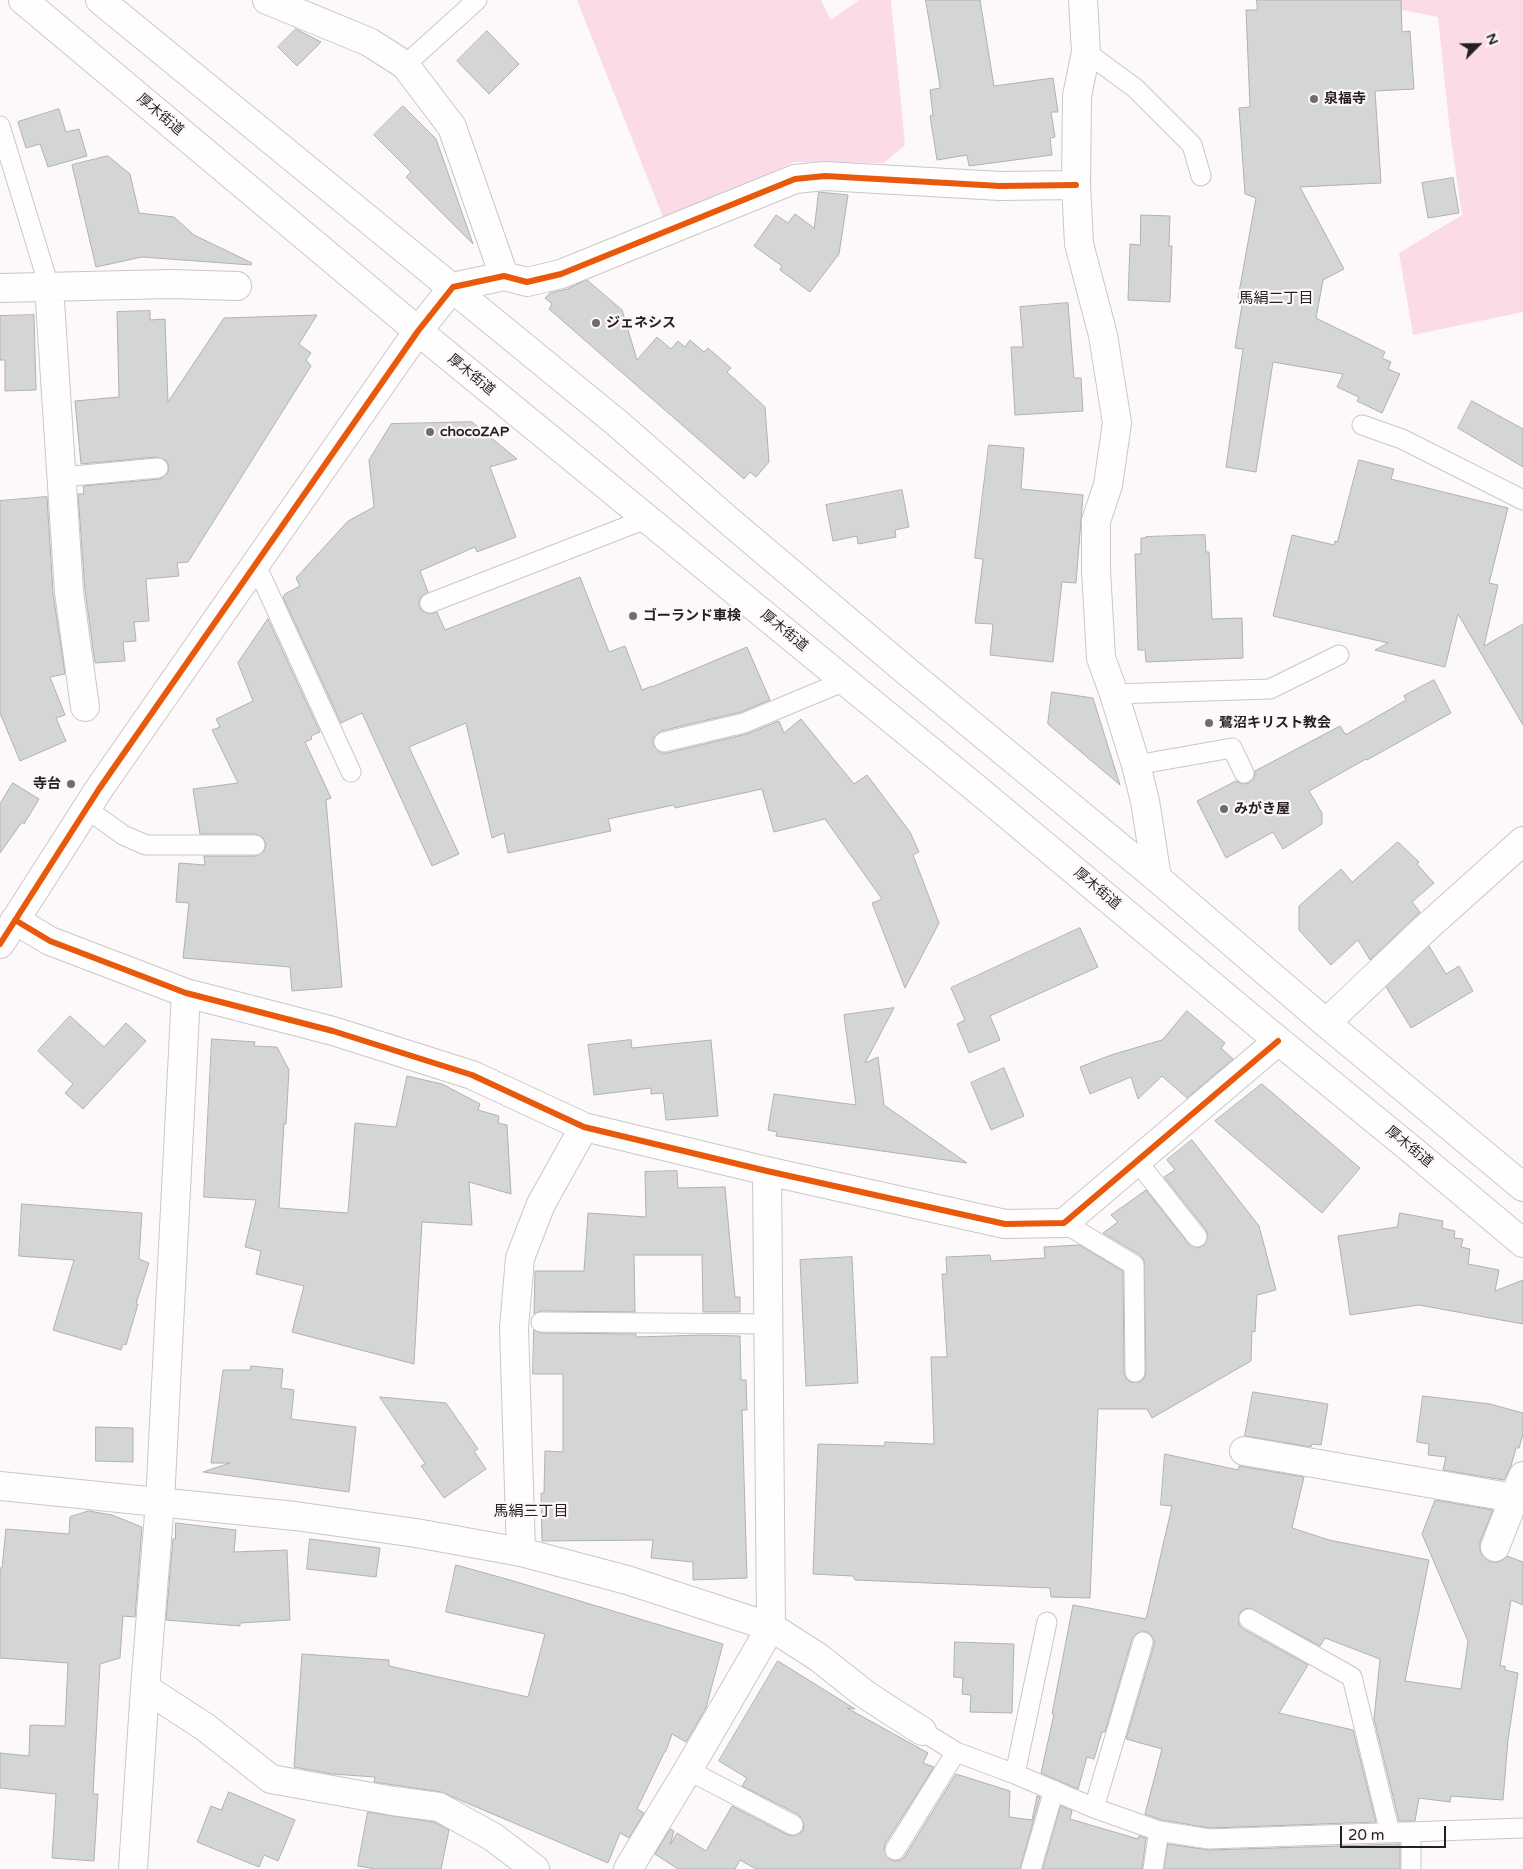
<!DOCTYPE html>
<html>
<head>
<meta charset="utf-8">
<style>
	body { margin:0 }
	#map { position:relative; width:1523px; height:1869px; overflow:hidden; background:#fdf8fa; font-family:"Varela Round",sans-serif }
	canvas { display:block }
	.north { position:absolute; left:1453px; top:20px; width:50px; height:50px; -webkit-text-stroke:4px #fef7fa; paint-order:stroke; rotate:67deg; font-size:14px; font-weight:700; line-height:20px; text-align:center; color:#251f21 }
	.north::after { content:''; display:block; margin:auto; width:18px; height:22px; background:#251f21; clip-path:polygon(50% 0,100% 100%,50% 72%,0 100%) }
	.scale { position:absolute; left:1340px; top:1826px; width:106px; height:22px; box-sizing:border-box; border:2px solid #251f21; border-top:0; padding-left:6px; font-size:15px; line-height:18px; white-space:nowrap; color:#251f21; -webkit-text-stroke:4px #fef7fa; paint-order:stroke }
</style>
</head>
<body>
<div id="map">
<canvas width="1523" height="1869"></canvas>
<div class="north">N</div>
<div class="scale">20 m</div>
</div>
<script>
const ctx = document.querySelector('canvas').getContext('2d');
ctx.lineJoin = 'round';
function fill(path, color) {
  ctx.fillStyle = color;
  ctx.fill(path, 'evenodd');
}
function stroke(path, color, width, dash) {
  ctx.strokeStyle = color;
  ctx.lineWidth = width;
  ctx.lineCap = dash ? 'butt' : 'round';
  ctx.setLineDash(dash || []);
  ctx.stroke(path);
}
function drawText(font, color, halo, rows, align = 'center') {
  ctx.font = font + ' "Varela Round","Noto Sans JP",sans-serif';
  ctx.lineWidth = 4.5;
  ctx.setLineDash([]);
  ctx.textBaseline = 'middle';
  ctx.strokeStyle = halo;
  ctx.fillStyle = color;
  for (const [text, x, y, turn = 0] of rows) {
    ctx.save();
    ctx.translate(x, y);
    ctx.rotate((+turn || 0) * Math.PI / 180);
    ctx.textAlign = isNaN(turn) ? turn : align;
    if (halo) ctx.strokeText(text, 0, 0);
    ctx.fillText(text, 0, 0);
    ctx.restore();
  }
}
fill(new Path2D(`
	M577,0H821L831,20L859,0H891L905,145L884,163L794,162L665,222Z
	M1351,0H1523V312L1413,335L1399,253L1462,215L1450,132L1438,17Z`), '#fbdbe8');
const building = new Path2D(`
	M926,0H980L994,86L1053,78L1058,112H1051L1055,137L1050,138L1052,155L969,166L967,155L937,160L930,116L933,115L930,90L940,88Z
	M1257,0H1401L1402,32L1410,31L1414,89L1375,91L1381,183L1300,187L1344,269L1323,280L1316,318L1385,352L1382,358L1391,362L1388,369L1400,374L1382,413L1357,401L1359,397L1337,387L1343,374L1273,362L1256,472L1226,467L1243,349L1235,348L1243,299L1238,298L1256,198L1245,194L1239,108L1250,107L1246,10H1257Z
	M296,29L321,42L297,66L278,47Z
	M487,31L519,64L489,94L457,61Z
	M403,106L436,139L473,244L406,177L411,172L374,135Z
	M59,109L66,132L79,129L87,156L48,167L40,144L26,148L18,122Z
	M108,156L130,174L139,213L174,217L194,235L252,263L251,265L142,257L96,267L72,165Z
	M1453,178L1459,213L1428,218L1422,183Z
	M819,192L848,195L839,254L810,292L780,270L782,266L754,246L776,215L788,223L795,214L814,228Z
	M1141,215L1170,216L1169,246H1172L1170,302L1128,300L1130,244L1140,245Z
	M587,280L622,310L637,360L657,337L671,349L678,341L685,347L690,340L704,352L708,348L731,368L727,372L765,407L769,462L756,477L750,472L744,479L549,309L552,304L545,298L550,293L567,289Z
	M1068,303L1074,378H1081L1083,411L1015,415L1011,347H1023L1020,307Z
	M150,311V320L165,319L168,402L224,318L317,315L299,344L311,353L306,360L311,366L188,562L177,563L179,576L146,579L149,621L134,622L136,641L123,642L125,661L95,663L85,590L78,494H84L83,486L160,479L168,473L169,467L167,461L157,457L81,464L75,401L119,397L117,312Z
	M34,315L36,390L5,391V360H0V316Z
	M1472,401L1523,429V467L1458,428Z
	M472,422L517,459L490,467L516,537L477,552L475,547L420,571L428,592L422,596L419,601V607L423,611L429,614L437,612L445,630L580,577L609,652L625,646L642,690L652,686V687L747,647L770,700L741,712L661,731L653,738V745L660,753H667L747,734L779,721L784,733L801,719L854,784L867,775L910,832L919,852L913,855L939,923L905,988L872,903L882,899L825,819L774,832L762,789L675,808L674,805L608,819L611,831L508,853L504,833L492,838L466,723L409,747L459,854L432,866L362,713L341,723L283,597L285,594L300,586L296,578L348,521L374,507L369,460L391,424Z
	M989,445L1024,448L1021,489L1083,495L1076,583L1062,582L1053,662L990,655L993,624L975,623L983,559L975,558Z
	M1359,460L1394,469L1391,479L1508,508L1489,583L1498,585L1484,646L1523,624V725L1458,614L1445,667L1375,650L1388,643L1273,616L1292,535L1334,545L1335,541L1337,542Z
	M902,490L909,527L895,530L896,537L858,544L857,536L833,541L826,505Z
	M47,497L53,593L65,674L50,677L65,715L56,718L66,741L20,761L0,713V501Z
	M1205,535L1206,552H1209L1212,619L1242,618L1243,658L1146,662L1145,650H1138L1135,554H1141V538H1146V537Z
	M268,619L320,732L311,736L312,739L305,742L331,798L326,800L342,987L292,991L290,967L183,958L189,903L176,902L179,863L205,865L204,856H255L264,851L266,845L264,839L255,834H200L193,789L238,783L212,730L220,727L216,719L253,701L238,663Z
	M1434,680L1451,713L1367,760L1366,759L1309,791L1322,813V824L1283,849L1273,832L1226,858L1197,801L1236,781L1243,784L1249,783L1254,779L1255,771L1340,726L1345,734H1347L1406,700L1404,696Z
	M1052,692L1093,698L1120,785L1048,724Z
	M13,783L39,799L24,824L22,822L0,853V804Z
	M1398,842L1419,862L1417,864L1434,883L1412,902L1420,912L1370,960L1358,940L1331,965L1299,930V906L1341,869L1352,882Z
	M1080,928L1098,967L990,1016L1000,1040L969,1053L957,1024L965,1020L951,988Z
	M1429,946L1446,974L1459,966L1473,991L1411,1028L1386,987Z
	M894,1008L865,1063L878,1057L884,1105L967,1163L776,1136L777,1132L768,1130L774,1094L856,1105L844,1015Z
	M1187,1011L1225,1043L1221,1048L1233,1059L1187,1098L1162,1076L1138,1099L1131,1077L1090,1094L1080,1067L1111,1055L1162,1040Z
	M70,1016L104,1047L126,1023L146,1041L83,1109L65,1093L73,1084L38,1051Z
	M212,1039L255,1042L254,1046L277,1047L289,1070L286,1124H284L279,1208L348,1213L355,1123L396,1127L407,1076L442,1084L480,1104L478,1110L499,1116L498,1123L507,1125L511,1194L469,1182L472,1225L422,1222L414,1364L292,1332L304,1286L256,1274L261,1251L245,1247L256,1200L204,1197Z
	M631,1040L632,1048L711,1040L718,1116L666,1120L663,1093L651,1094V1088L594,1095L588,1045Z
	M1004,1068L1024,1116L991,1130L971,1083Z
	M1262,1084L1360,1168L1322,1213L1215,1121Z
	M1192,1140L1259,1226L1276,1290L1257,1295L1255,1332L1252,1331L1251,1361L1152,1418L1147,1409H1098L1090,1598L1051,1597L1050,1588L855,1580L853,1576L813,1574L818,1444L884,1446L885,1442L934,1444L931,1357H947L942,1274H947L946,1257L990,1255L991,1261L1045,1258L1044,1247L1079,1245L1123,1271L1124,1373L1126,1378L1130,1382H1140L1144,1378L1146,1372L1144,1260L1140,1255L1103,1233L1118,1222L1111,1215L1146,1190L1189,1244L1198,1248L1204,1245L1208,1236L1206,1230L1164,1177L1175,1170L1167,1160Z
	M677,1171L678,1188L725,1187L735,1297H740V1312H703L702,1255H634L635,1312L541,1311L534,1314L535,1271H584L588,1213L646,1217L645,1172Z
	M22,1204L142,1213L139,1259L149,1263L136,1304H138L126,1345L123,1344L121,1350L53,1330L74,1260L19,1256Z
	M1400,1213L1443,1221L1442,1228L1455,1231L1454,1238L1463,1239L1461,1247L1470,1249L1468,1264L1499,1270L1495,1291L1523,1280V1324L1419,1305L1350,1315L1338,1236L1397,1227Z
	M852,1257L858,1383L806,1386L800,1260Z
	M534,1330L541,1333L636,1334V1337L703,1335L740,1336L741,1380H746L747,1410H742L747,1578L693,1580V1562L651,1558L653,1540L542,1541L541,1493H544L545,1451L563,1452V1374H533Z
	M251,1366L283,1369L281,1388L294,1390L291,1419L356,1427L349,1492L203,1472L230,1463H211L223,1370H250Z
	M1253,1392L1328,1404L1321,1445L1312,1444L1311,1447L1245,1436Z
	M1423,1396L1490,1404L1523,1413V1434L1519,1448H1516L1511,1466L1504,1480L1443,1470L1446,1457L1428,1455L1429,1444L1417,1442Z
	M380,1397L446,1403L478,1449L474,1451L486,1469L444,1498L421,1466L425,1464Z
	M96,1427L133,1428V1462L96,1461Z
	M1165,1454L1238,1470L1239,1466L1304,1477L1292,1528L1329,1540L1429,1560L1405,1681L1461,1689L1468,1641L1422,1534L1435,1500L1493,1510L1480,1542V1550L1483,1556L1490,1562H1498L1504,1559L1507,1556L1523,1562V1605L1511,1600L1500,1666H1505V1670L1518,1673L1508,1740L1503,1800L1451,1796L1450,1802L1419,1798L1415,1821H1399L1374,1719L1380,1659L1325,1638L1320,1646L1249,1608L1244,1609L1239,1614V1624L1243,1629L1308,1665L1279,1713L1353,1730L1376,1822L1210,1828L1162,1820L1145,1814L1162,1749L1126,1739L1154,1645V1640L1151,1635L1146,1631L1136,1634L1132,1639L1105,1732H1102L1094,1759L1087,1757L1078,1789L1041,1773L1054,1714H1052L1073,1605L1146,1619L1172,1506L1161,1505Z
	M89,1511L112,1515L142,1527L135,1617L123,1616L120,1658L100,1664L93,1794H98L94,1861L52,1858L56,1794L0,1788V1753L29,1756L30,1725L65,1726L68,1663L0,1658V1568H2L6,1529L69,1534L70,1517Z
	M176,1523L236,1530L234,1552L287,1550L290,1620L240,1623V1626L166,1620L173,1539H175Z
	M310,1539L380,1548L376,1577L307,1569Z
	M456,1565L510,1580L723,1644L706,1708L686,1742L672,1734L666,1751H665L637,1809L644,1813L629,1838L620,1833L608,1863L441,1792L374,1782L375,1777L332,1774L294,1767L302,1654L389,1660V1666L528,1697L545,1634L446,1612Z
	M955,1642L1014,1644L1012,1713L970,1712L971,1695L962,1694L963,1678L954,1677Z
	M778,1661L855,1709L847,1708L928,1753L923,1763L934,1767L885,1844L884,1850L889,1859L895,1861L901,1860L905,1856L956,1774L1010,1791L1009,1817L1032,1820L1037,1796L1040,1797L1020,1869H756L740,1860L735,1869H678L655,1854L670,1829L674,1831L670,1845L677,1833L706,1851L732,1806L788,1835L794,1836L803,1831L804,1824L799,1815L742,1786L747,1778L719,1761Z
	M229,1792L295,1820L278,1861L264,1855L259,1867L197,1842L211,1806L221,1810Z
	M1061,1806L1072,1811L1070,1819L1138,1839L1139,1836L1146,1838L1142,1869H1043Z
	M368,1812L434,1822L449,1830L441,1869H375L358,1866Z
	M1168,1844L1209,1850L1400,1844V1869H1164Z`);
fill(building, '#d4d5d5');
stroke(building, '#b1b1b1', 1);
const lane = new Path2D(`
	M1086,52L1135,88L1192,145L1201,176
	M405,65L477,0
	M0,126L49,286
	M1362,425L1402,439L1523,500
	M62,477L158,468
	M255,563L351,772
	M430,603L646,519
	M1114,694L1270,689L1339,655
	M664,742L744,723L845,681
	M1136,765L1232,748L1244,773
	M87,809L123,835L146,845H255
	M1137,1161L1197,1237
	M1064,1223L1134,1265L1135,1372
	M541,1322L768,1324
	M1249,1619L1352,1677L1390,1833
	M922,1731L956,1752L1015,1774L1094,1808L1159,1831L1209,1839L1523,1828
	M688,1770L793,1825
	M1015,1774L1047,1622
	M1094,1808L1143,1642
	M895,1850L956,1752
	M1031,1869L1054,1790
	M1153,1869L1159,1831
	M1411,1869V1832`);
const street = new Path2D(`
	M267,0L369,42L405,65L452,127L504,276
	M1083,0L1086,52L1077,96L1076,185L1079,244L1103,335L1117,423L1108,485L1096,521V570L1101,658L1114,694L1136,765L1145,801L1157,878
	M49,286L69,592L85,707
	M453,287L504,276L527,282L561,274L795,179L825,176L1000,186L1076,185
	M0,288L171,284L237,286
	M15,920L50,941L186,993L333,1031L472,1075L584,1127L767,1171L1005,1224L1064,1223L1278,1041
	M1326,1023L1426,928L1523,841
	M1244,1451L1514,1498
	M0,1486L295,1516L416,1533L521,1552L627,1580L771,1627L818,1657L866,1695L922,1731
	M1495,1547L1523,1476
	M521,1552L514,1328L520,1258L541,1204L584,1127
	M145,1688L205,1727L271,1779L393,1801L439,1807L493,1837L535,1869
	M133,1869L145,1688L160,1502L186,993
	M628,1869L688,1770L771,1627L767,1171`);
const secondary = new Path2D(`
	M0,944L99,789L418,331L453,287`);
const highway = new Path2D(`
	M23,0L418,331L978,790L1258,1024L1412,1150L1523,1243
	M100,0L617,423L728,520L904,669L1157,878L1326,1023L1523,1187`);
stroke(lane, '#cbc6c8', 21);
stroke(street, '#cbc6c8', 30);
stroke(secondary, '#cbc6c8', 30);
stroke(highway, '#cbc6c8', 30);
stroke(lane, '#fffefe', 19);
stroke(street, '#fffefe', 28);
stroke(secondary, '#fffefe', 28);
stroke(highway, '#fffefe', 28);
stroke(new Path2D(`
	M15,920L50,941L186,993L333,1031L472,1075L584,1127L767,1171L1005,1224L1064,1223L1278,1041
	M0,944L99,789L418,331L453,287L504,276L527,282L561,274L795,179L825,176L1000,186L1076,185`), '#e8590c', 6);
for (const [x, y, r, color] of [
	[1314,99,5,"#716b6d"],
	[596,323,5,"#716b6d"],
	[430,432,5,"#716b6d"],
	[633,616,5,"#716b6d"],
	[1209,723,5,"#716b6d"],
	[71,784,5,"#716b6d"],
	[1224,809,5,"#716b6d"]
]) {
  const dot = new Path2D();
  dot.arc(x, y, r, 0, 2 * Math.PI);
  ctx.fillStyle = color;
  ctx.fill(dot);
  stroke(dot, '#fef7fa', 2);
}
drawText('bold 14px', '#251f21', '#fef7fa', [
	["泉福寺",1324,99],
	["ジェネシス",606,323],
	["chocoZAP",440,432],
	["ゴーランド車検",643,616],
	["鷺沼キリスト教会",1219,723],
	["寺台",61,784,"right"],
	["みがき屋",1234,809]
], 'left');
drawText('14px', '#251f21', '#fef7fa', [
	["厚木街道",160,115,40],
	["厚木街道",471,375,39],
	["厚木街道",784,631,39],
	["厚木街道",1097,889,40],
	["厚木街道",1409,1147,39]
]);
drawText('15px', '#251f21', '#fef7fa', [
	["馬絹二丁目",1276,299],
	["馬絹三丁目",531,1512]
]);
</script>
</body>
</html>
